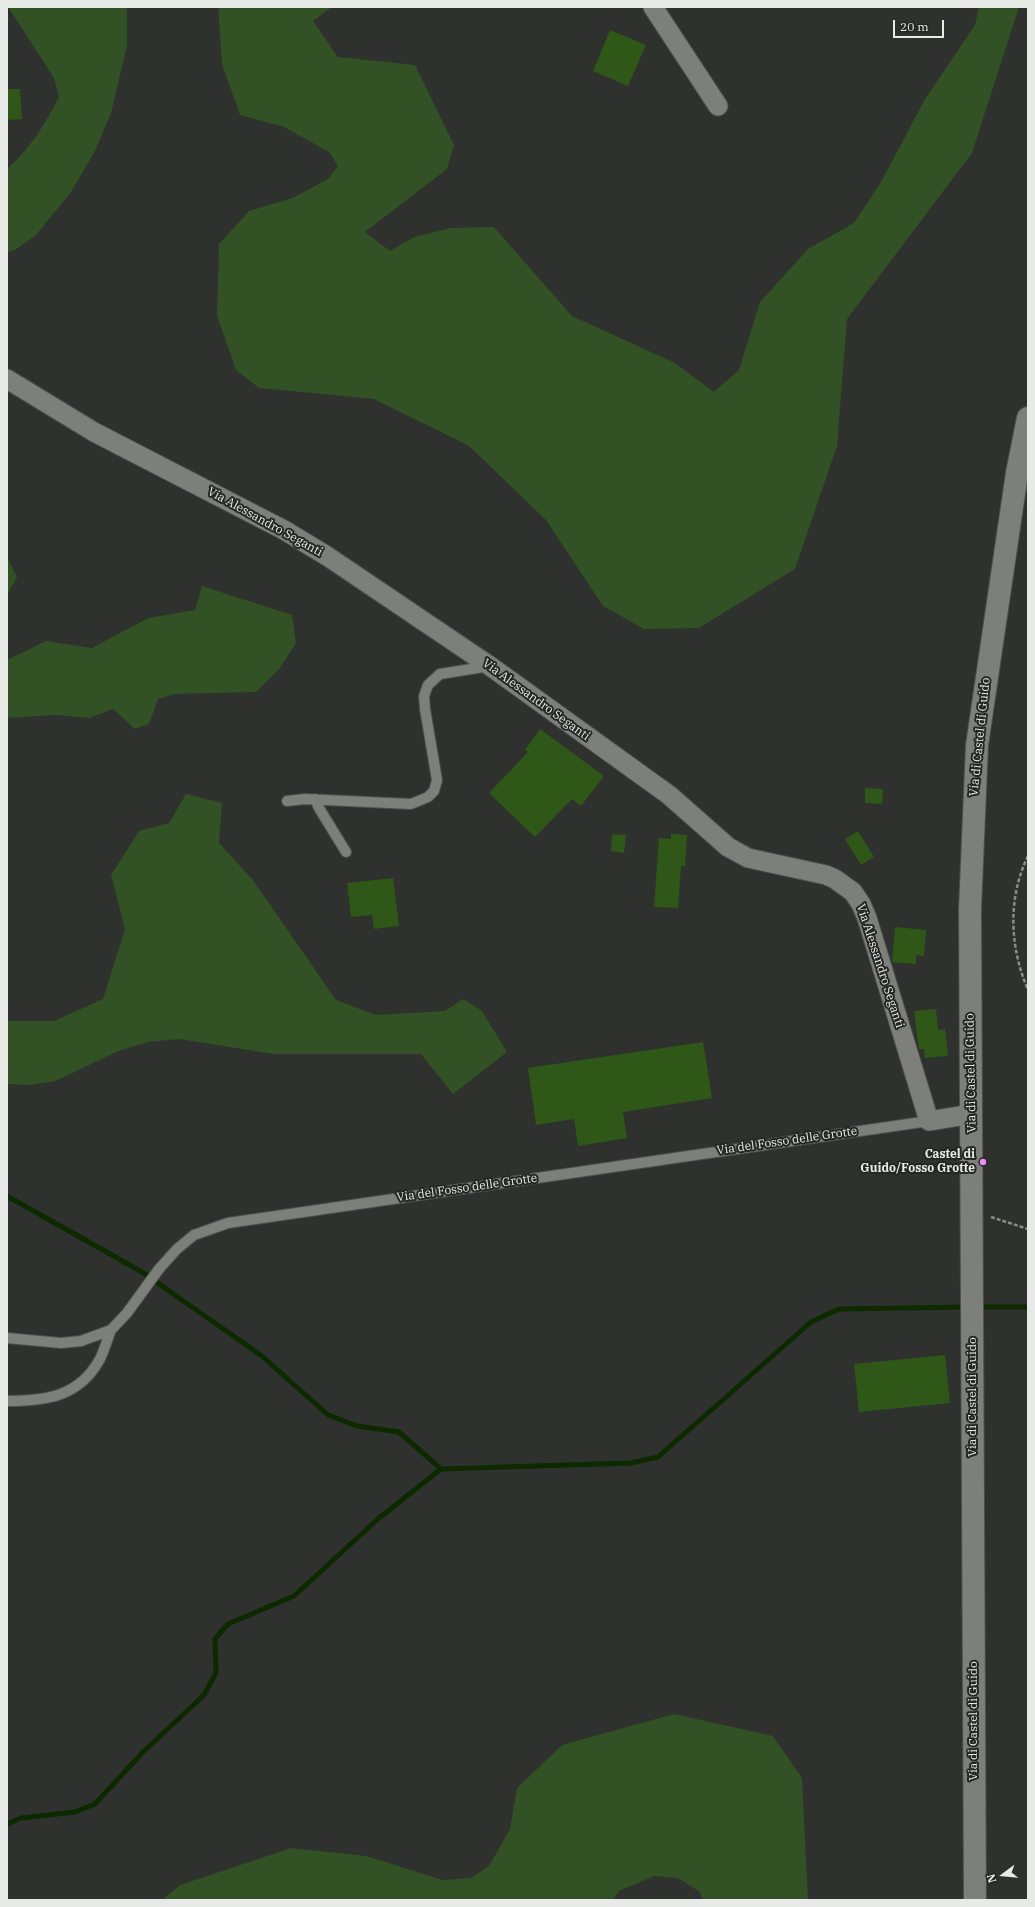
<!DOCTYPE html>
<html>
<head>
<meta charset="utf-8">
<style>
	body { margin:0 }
	#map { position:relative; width:1035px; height:1907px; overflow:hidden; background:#2e312d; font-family:"IBM Plex Serif",serif }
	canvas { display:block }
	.frame { position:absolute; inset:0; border:8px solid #e8eae7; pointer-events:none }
	.north { position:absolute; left:983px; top:1855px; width:40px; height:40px; -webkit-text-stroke:3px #252723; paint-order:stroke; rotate:254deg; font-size:11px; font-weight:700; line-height:16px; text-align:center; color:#e8eae7 }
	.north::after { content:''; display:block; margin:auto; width:14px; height:18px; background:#e8eae7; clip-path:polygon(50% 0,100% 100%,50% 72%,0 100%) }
	.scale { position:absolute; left:893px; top:20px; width:51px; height:18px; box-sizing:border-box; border:2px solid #e8eae7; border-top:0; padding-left:5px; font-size:12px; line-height:14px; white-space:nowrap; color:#e8eae7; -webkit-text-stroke:3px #252723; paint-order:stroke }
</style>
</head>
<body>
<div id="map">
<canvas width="1035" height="1907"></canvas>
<div class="frame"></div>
<div class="north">N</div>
<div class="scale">20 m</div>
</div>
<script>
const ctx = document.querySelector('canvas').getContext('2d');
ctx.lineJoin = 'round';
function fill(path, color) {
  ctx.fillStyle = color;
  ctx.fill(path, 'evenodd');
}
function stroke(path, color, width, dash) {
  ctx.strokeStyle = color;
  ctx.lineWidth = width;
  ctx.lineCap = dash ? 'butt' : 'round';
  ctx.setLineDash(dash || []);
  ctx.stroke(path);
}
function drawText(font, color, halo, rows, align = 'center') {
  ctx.font = font + ' "IBM Plex Serif",serif';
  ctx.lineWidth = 4;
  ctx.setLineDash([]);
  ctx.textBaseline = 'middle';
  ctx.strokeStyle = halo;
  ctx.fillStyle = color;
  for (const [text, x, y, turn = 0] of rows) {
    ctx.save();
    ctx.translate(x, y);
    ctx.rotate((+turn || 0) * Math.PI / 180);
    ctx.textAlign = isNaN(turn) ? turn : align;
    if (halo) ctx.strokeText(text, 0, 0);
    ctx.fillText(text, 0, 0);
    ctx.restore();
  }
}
fill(new Path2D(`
	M8,7H127V46L111,113L95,151L71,192L36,235L15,250L7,252V169C30,149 45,124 59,97L54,78Z
	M218,7H332L313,21L338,57L415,65L454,145L447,169L365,232L390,251L414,237L451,228L494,227L572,316L675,363L714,392L739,370L760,302L808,249L854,223L881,182L925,99L975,25L979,7H1019L972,153L847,319L837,446L795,569L699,628L644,629L603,606L546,520L469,446L374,399L259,388L236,370L217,316L219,244L249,211L293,198L328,179L338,166L329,152L284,127L240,115L222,64Z
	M7,557L17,577L7,595Z
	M202,586L292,615L296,643L280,668L256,692L174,694L158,699L149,724L135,729L113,709L89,718L56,715L7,718V660L46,641L92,648L148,618L195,610Z
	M186,794L222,803L219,843L253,880L336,1000L376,1015L445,1011L463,999L482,1011L507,1052L453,1094L421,1054H274L179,1039L148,1042L116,1052L56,1081L29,1085L7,1084V1021H54L103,999L125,929L111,875L139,831L169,823Z
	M674,1714L773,1736L802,1778L808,1900H703L700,1892L678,1878L654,1876L619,1891L613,1900H162L180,1885L291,1848L366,1856L443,1880L471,1878L489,1866L510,1829L517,1788L562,1745Z`), '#325124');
stroke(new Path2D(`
	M7,1196L142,1272L262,1356L328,1415L357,1426L399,1432L441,1469L631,1463L658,1457L811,1322L839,1309L966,1307
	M976,1307H1028
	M7,1824L21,1818L75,1812L95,1804L143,1752L204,1695L216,1673L215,1639L228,1624L294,1596L379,1518L441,1469`), '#0d2900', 5);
fill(new Path2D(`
	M610,30L646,45L628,86L593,71Z
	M7,89H20L22,119L7,120Z
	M540,729L604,776L581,806L572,799L535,837L489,793L528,752L525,750Z
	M865,788L883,789L882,804L865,803Z
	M858,831L874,857L861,865L845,839Z
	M612,834L626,835L624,853L611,851Z
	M671,834L687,835L685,866H681L678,908L654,907L659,838L671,839Z
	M393,878L399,926L374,929L372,915L351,917L347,883Z
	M895,927L926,930L924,956L916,955V964L892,962Z
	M936,1009L938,1030L945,1029L948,1056L925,1058L924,1049H919L914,1011Z
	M703,1042L712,1098L623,1112L627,1138L578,1146L574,1119L536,1125L528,1068Z
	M945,1355L950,1403L859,1412L854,1364Z`), '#2f5718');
const service = new Path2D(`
	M315,799L319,808L346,852
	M287,801L305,799L411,804L428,797L434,791L437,780L425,709L424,696L428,685L440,674L490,666
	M7,1338L61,1343L81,1341L111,1330L127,1313L159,1269L177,1249L194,1235L228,1223L929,1121
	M7,1401C46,1401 79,1397 100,1359C104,1351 107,1340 111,1330`);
const minor = new Path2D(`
	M653,7L718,106
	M7,379L94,432L284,530L327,556L490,666L669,795L728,847L748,858L826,875L835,879L853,892L861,904L867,918L929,1121L972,1114`);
const tertiary = new Path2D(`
	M975,1900L970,909L977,745L1017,473L1028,418`);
stroke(service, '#4d4f4c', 12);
stroke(minor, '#4d4f4c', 21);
stroke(tertiary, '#4d4f4c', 24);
stroke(new Path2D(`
	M1028,856C1007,899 1010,948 1028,990
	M991,1217L1028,1229`), '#8a8c89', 2.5, [4, 2]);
stroke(service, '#7c7f7a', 10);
stroke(minor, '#7c7f7a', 19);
stroke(tertiary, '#7c7f7a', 22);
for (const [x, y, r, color] of [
	[983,1162,4,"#ea8dfd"]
]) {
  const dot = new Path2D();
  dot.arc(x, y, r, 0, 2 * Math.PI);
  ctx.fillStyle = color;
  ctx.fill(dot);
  stroke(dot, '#252723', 1.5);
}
drawText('12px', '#e8eae7', '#252723', [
	["Via Alessandro Seganti",265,522,29],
	["Via Alessandro Seganti",536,700,36],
	["Via di Castel di Guido",980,737,-84],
	["Via Alessandro Seganti",880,966,72],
	["Via di Castel di Guido",971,1073,-91],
	["Via del Fosso delle Grotte",787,1141,-8],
	["Via del Fosso delle Grotte",467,1188,-8],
	["Via di Castel di Guido",973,1397,-90],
	["Via di Castel di Guido",974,1721,-90]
]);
drawText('bold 12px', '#e8eae7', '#252723', [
	["Castel di",975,1155],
	["Guido/Fosso Grotte",975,1169]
], 'right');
</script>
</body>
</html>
